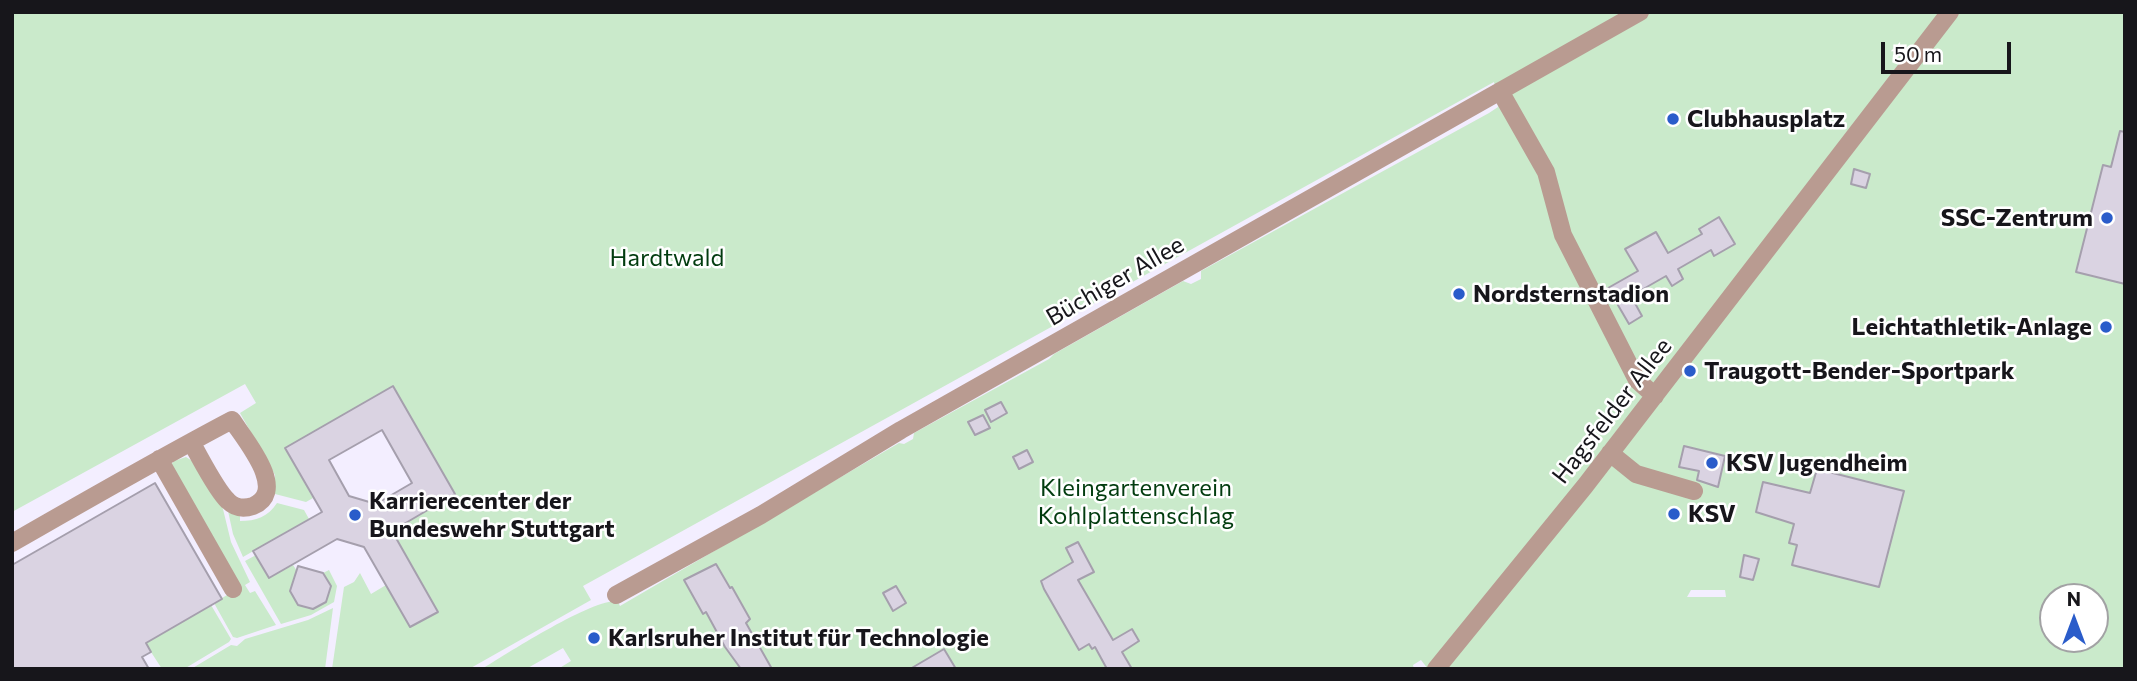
<!DOCTYPE html>
<html>
<head>
<meta charset="utf-8">
<style>
	body { margin:0 }
	#map { position:relative; width:2137px; height:681px; overflow:hidden; background:#f3eeff; font-family:Commissioner,sans-serif }
	canvas { display:block }
	.frame { position:absolute; inset:0; border:14px solid #17161b; pointer-events:none }
	.north { position:absolute; left:2039px; top:583px; width:70px; height:70px; box-sizing:border-box; background:#fff; border:2px solid #a2a2a4; border-radius:50%; rotate:0deg; font-size:19px; font-weight:700; line-height:28px; text-align:center; color:#17161b }
	.north::after { content:''; display:block; margin:auto; width:24px; height:32px; background:#2a5cca; clip-path:polygon(50% 0,100% 100%,50% 72%,0 100%) }
	.scale { position:absolute; left:1881px; top:42px; width:130px; height:32px; box-sizing:border-box; border:4px solid #17161b; border-top:0; padding-left:9px; font-size:21px; line-height:24px; white-space:nowrap; color:#17161b; -webkit-text-stroke:5px #fff; paint-order:stroke }
</style>
</head>
<body>
<div id="map">
<canvas width="2137" height="681"></canvas>
<div class="frame"></div>
<div class="north">N</div>
<div class="scale">50 m</div>
</div>
<script>
const ctx = document.querySelector('canvas').getContext('2d');
ctx.lineJoin = 'round';
function fill(path, color) {
  ctx.fillStyle = color;
  ctx.fill(path, 'evenodd');
}
function stroke(path, color, width, dash) {
  ctx.strokeStyle = color;
  ctx.lineWidth = width;
  ctx.lineCap = dash ? 'butt' : 'round';
  ctx.setLineDash(dash || []);
  ctx.stroke(path);
}
function drawText(font, color, halo, rows, align = 'center') {
  ctx.font = font + ' Commissioner,sans-serif';
  ctx.lineWidth = 5;
  ctx.setLineDash([]);
  ctx.textBaseline = 'middle';
  ctx.strokeStyle = halo;
  ctx.fillStyle = color;
  for (const [text, x, y, turn = 0] of rows) {
    ctx.save();
    ctx.translate(x, y);
    ctx.rotate((+turn || 0) * Math.PI / 180);
    ctx.textAlign = isNaN(turn) ? turn : align;
    if (halo) ctx.strokeText(text, 0, 0);
    ctx.fillText(text, 0, 0);
    ctx.restore();
  }
}
fill(new Path2D(`
	M12,12H2125V669H1428L1421,660L1413,665L1414,669H558L571,661L563,648L526,669H482C505,655 596,596 618,602L620,606L899,443L904,444L913,439L914,433L1049,359L1054,354L1183,281L1191,284L1201,279V271L1489,113L1498,107L1494,82L583,586L591,600L469,669H332L344,587L354,582L360,573L371,594L386,585L410,627L438,612L392,531L455,494L393,386L285,448L313,498L306,502L275,494V475L240,413L256,403L245,384L12,512ZM1691,590H1725L1726,597H1687ZM2053,597H2095V639H2053Z
	M186,457L194,462L222,505L231,542L250,582L245,585L250,593L255,591L276,625L237,638L233,637L214,603L240,587L170,466L174,461Z
	M277,503L304,510L309,519L243,557L233,534L228,511L240,515V521C256,521 268,517 277,503Z
	M256,555L269,578L293,565L299,574L295,576L291,592L313,609L326,601L331,586L323,573L329,570L337,586L334,602L311,615L281,624L245,561Z
	M211,605L231,639L229,642L184,669H162L151,652L130,664L139,631Z
	M333,608L325,669H191L231,645L237,646L245,639L308,620Z`), '#caeacb');
const building = new Path2D(`
	M2120,131L2125,132V284L2076,272L2103,165L2111,167Z
	M1854,169L1870,174L1866,188L1851,184Z
	M1719,217L1735,244L1714,256L1711,250L1678,269L1683,279L1672,286L1666,276L1631,296L1642,316L1629,324L1608,288L1638,271L1625,249L1656,232L1668,253L1702,234L1699,229Z
	M393,386L455,494L392,531L438,612L410,627L364,547L337,539L269,578L253,551L322,512L285,448ZM382,430L412,483L376,504L349,496L329,460Z
	M1001,402L1007,413L991,422L985,410Z
	M983,415L990,428L975,435L968,422Z
	M1684,446L1725,456L1718,487L1697,480L1699,471L1679,467Z
	M1027,450L1033,462L1019,469L1013,457Z
	M1817,469L1904,491L1879,587L1792,565L1797,545L1789,543L1794,524L1756,512L1763,482L1810,493Z
	M155,483L222,599L146,643L151,652L142,657L149,669H12V565Z
	M1078,542L1094,572L1078,580L1113,640L1132,629L1139,641L1122,652L1132,669H1107L1095,647L1092,649L1089,644L1079,650L1044,589L1041,581L1073,562L1066,548Z
	M1744,555L1759,559L1753,580L1740,577Z
	M716,564L730,588L732,587L750,619L746,623L772,669H741L725,647L706,612L703,614L684,580Z
	M298,566L323,573L331,586L326,602L313,609L298,605L290,591Z
	M896,586L906,603L893,611L883,593Z
	M944,649L956,669H910Z`);
fill(building, '#dad3e2');
stroke(building, '#a59fad', 2);
stroke(new Path2D(`
	M1500,91L1546,172L1563,235L1637,380L1655,396
	M1610,453L1636,474L1694,491
	M159,459L233,589
	M12,543C85,501 158,459 232,420C245,440 289,491 253,506C244,509 235,508 228,501C216,490 200,457 191,442
	M616,595L761,515L901,430L1640,12
	M1436,669L1585,486L1950,12`), '#b99b91', 18);
for (const [x, y, r, color] of [
	[1673,119,7,"#2a5cca"],
	[2107,218,7,"#2a5cca"],
	[1459,294,7,"#2a5cca"],
	[2106,327,7,"#2a5cca"],
	[1690,371,7,"#2a5cca"],
	[1712,463,7,"#2a5cca"],
	[1674,514,7,"#2a5cca"],
	[355,515,7,"#2a5cca"],
	[594,638,7,"#2a5cca"]
]) {
  const dot = new Path2D();
  dot.arc(x, y, r, 0, 2 * Math.PI);
  ctx.fillStyle = color;
  ctx.fill(dot);
  stroke(dot, '#fff', 2.5);
}
drawText('bold 24px', '#17161b', '#fff', [
	["Clubhausplatz",1687,119],
	["SSC-Zentrum",2093,218,"right"],
	["Nordsternstadion",1473,294],
	["Leichtathletik-Anlage",2092,327,"right"],
	["Traugott-Bender-Sportpark",1704,371],
	["KSV Jugendheim",1726,463],
	["Karrierecenter der",369,501],
	["Bundeswehr Stuttgart",369,529],
	["KSV",1688,514],
	["Karlsruher Institut für Technologie",608,638]
], 'left');
drawText('24px', '#023c0f', '#fff', [
	["Hardtwald",667,258],
	["Kleingartenverein",1136,488],
	["Kohlplattenschlag",1136,516]
]);
drawText('24px', '#17161b', '#fff', [
	["Büchiger Allee",1115,281,-30],
	["Hagsfelder Allee",1612,411,-52]
]);
</script>
</body>
</html>
